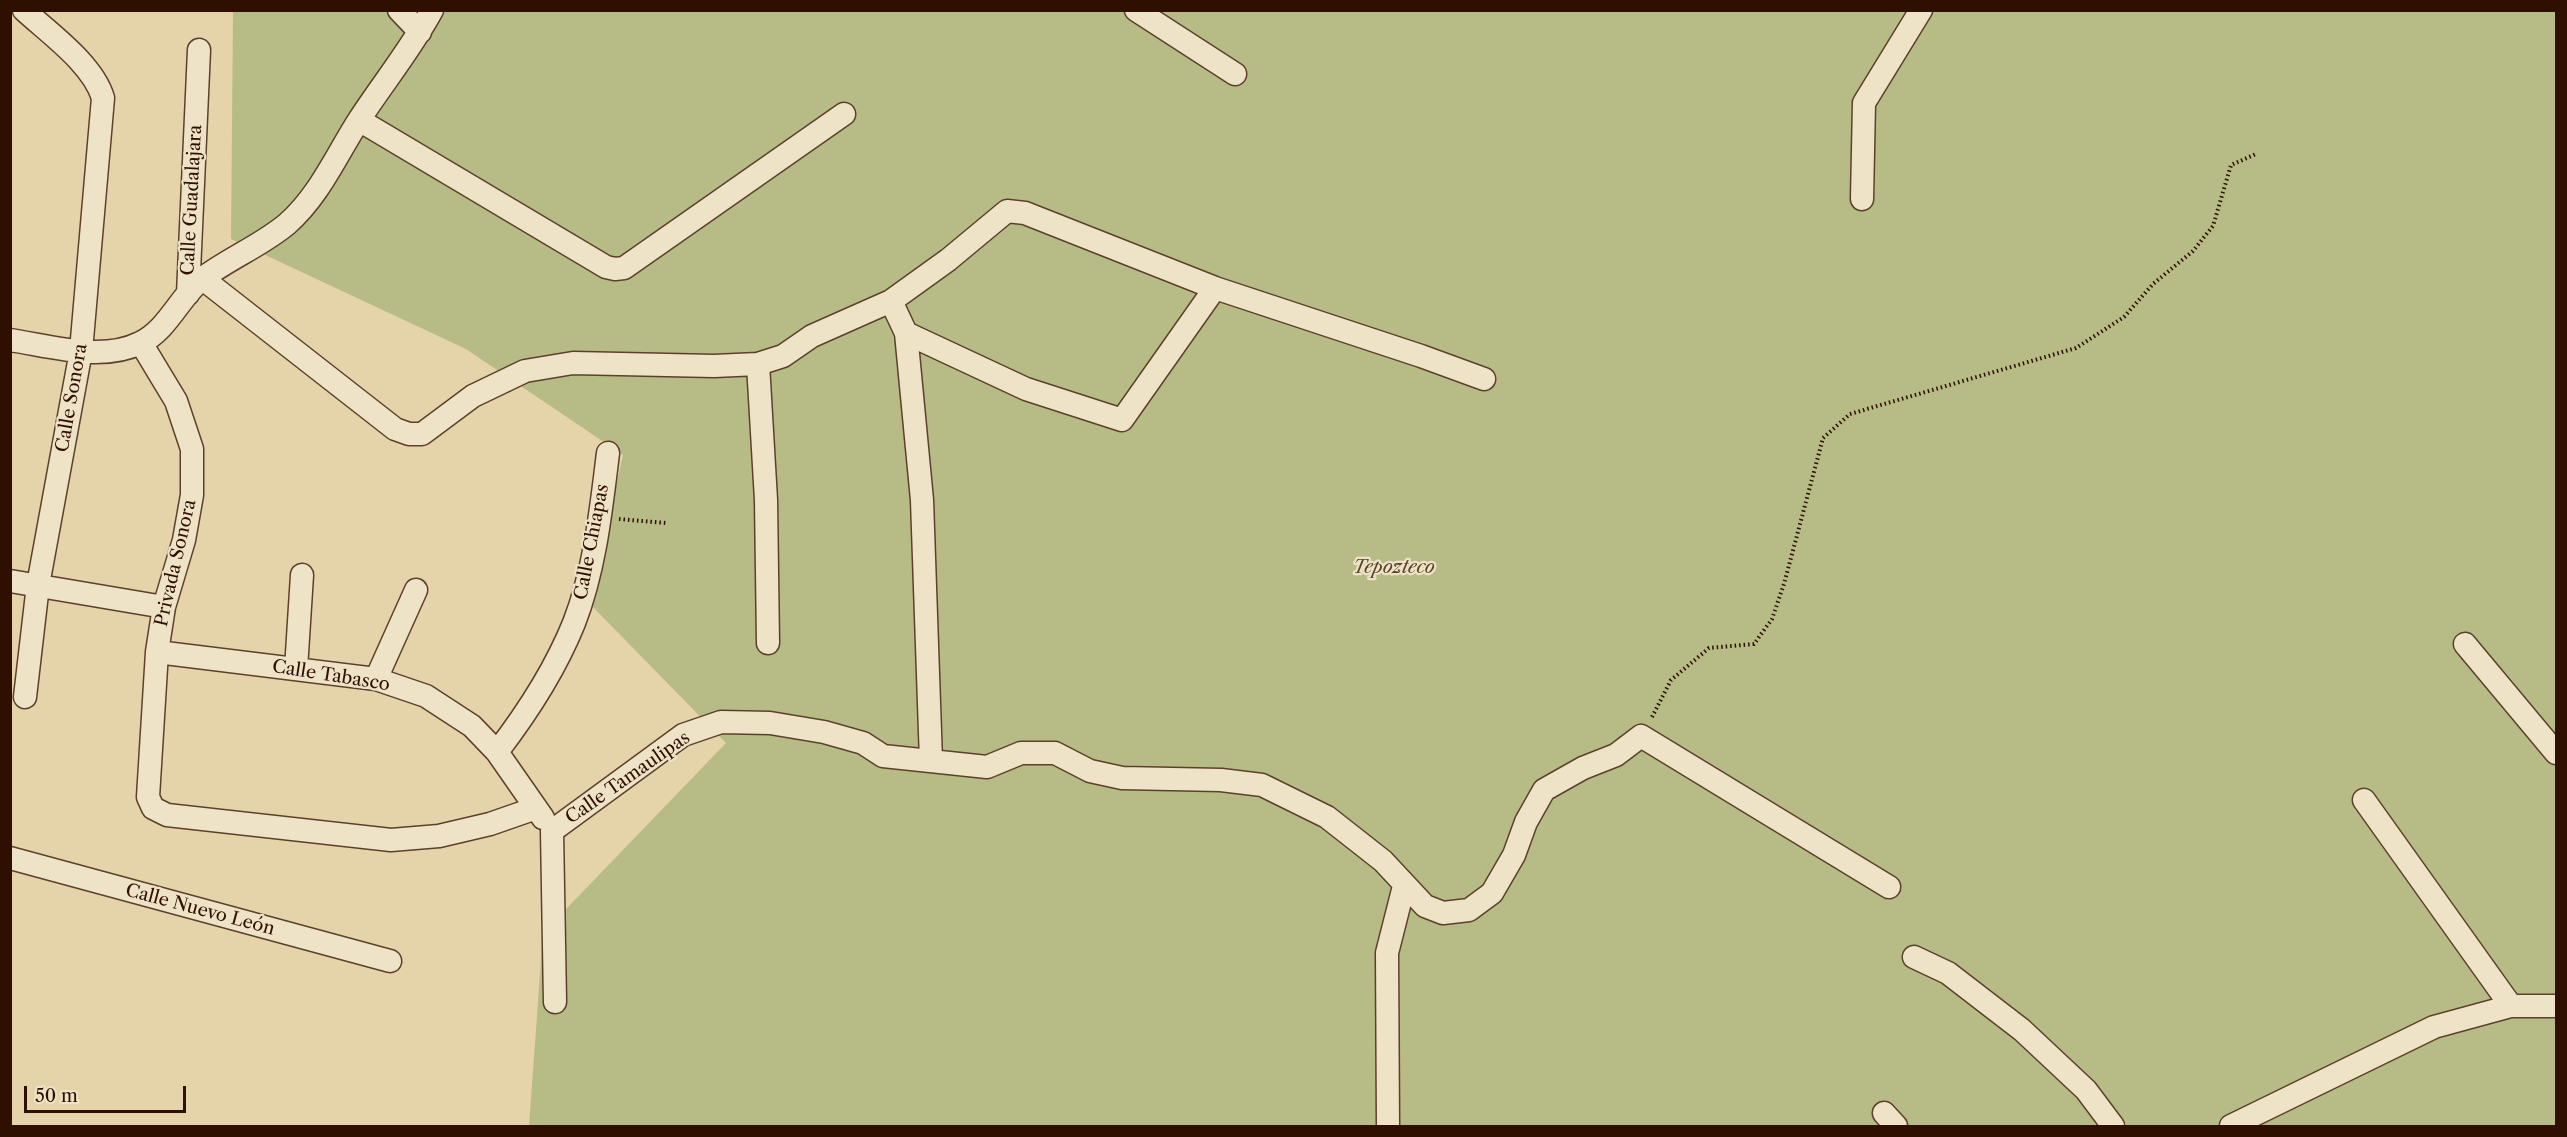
<!DOCTYPE html>
<html>
<head>
<meta charset="utf-8">
<style>
	body { margin:0 }
	#map { position:relative; width:2567px; height:1137px; overflow:hidden; background:#e5d3a9; font-family:"Libre Caslon Text",serif }
	canvas { display:block }
	.frame { position:absolute; inset:0; border:12px solid #2f1000; pointer-events:none }
	.scale { position:absolute; left:24px; top:1086px; width:162px; height:27px; box-sizing:border-box; border:3px solid #2f1000; border-top:0; padding-left:8px; font-size:18px; line-height:21px; white-space:nowrap; color:#2f1000; -webkit-text-stroke:4px #eee2c7; paint-order:stroke }
</style>
</head>
<body>
<div id="map">
<canvas width="2567" height="1137"></canvas>
<div class="frame"></div>
<div class="scale">50 m</div>
</div>
<script>
const ctx = document.querySelector('canvas').getContext('2d');
ctx.lineJoin = 'round';
function fill(path, color) {
  ctx.fillStyle = color;
  ctx.fill(path, 'evenodd');
}
function stroke(path, color, width, dash) {
  ctx.strokeStyle = color;
  ctx.lineWidth = width;
  ctx.lineCap = dash ? 'butt' : 'round';
  ctx.setLineDash(dash || []);
  ctx.stroke(path);
}
function drawText(font, color, halo, rows, align = 'center') {
  ctx.font = font + ' "Libre Caslon Text",serif';
  ctx.lineWidth = 4.5;
  ctx.setLineDash([]);
  ctx.textBaseline = 'middle';
  ctx.strokeStyle = halo;
  ctx.fillStyle = color;
  for (const [text, x, y, turn = 0] of rows) {
    ctx.save();
    ctx.translate(x, y);
    ctx.rotate((+turn || 0) * Math.PI / 180);
    ctx.textAlign = isNaN(turn) ? turn : align;
    if (halo) ctx.strokeText(text, 0, 0);
    ctx.fillText(text, 0, 0);
    ctx.restore();
  }
}
fill(new Path2D(`
	M233,11H2556V1126H529L543,933L726,743L590,604L623,455L466,349L231,239Z`), '#b7bc86');
const minor = new Path2D(`
	M24,10C50,34 93,64 103,98L81,351L38,585L25,697
	M399,10L420,32
	M1136,10L1235,74
	M359,120L606,267L615,269L624,268L844,114
	M1862,199L1864,103L1921,10
	M203,279L395,429L409,434H422L473,396L525,371L573,363L714,366L758,364L783,356L812,336L891,301L948,260L1007,211L1025,213L1215,288L1421,356L1484,379
	M188,294L199,50
	M891,301L906,333L1026,389L1122,420L1215,288
	M906,333L922,500L931,761
	M10,340C50,346 102,362 140,343C168,330 180,296 203,278C230,258 262,245 287,224C319,196 336,156 359,120C383,83 411,49 432,10
	M141,343L176,401L192,449V495L184,540L164,607L157,652L148,797L153,808L167,815L391,840L439,836L490,824L536,808
	M758,364L766,500L768,643
	M10,581L164,607
	M2465,644L2556,753
	M157,652L376,679L426,696L472,726L497,752L543,818
	M296,669L302,575
	M376,679L416,590
	M497,752C527,713 555,670 574,623C595,569 601,510 608,453
	M2364,800L2511,1006
	M552,831L683,735L721,722L770,723L824,732L863,743L883,756L987,767L1021,753H1055L1090,771L1122,778L1221,780L1262,785L1327,817L1383,861L1425,906L1443,913L1469,910L1492,893L1514,855L1526,822L1544,790L1583,768L1616,755L1641,736L1889,887
	M552,831L555,1002
	M10,858L390,961
	M1914,957L1948,973L2022,1030L2086,1090L2113,1126
	M1884,1113L1896,1126
	M1388,1126L1387,953L1404,886
	M2231,1126L2434,1027L2511,1006H2556`);
stroke(minor, '#5c412a', 25);
stroke(new Path2D(`
	M619,519L666,523
	M1652,717L1671,680L1709,648L1754,644L1772,619L1784,584L1823,438L1850,414L2076,348L2124,317L2153,284L2193,251L2213,226L2231,165L2256,154`), '#2f1000', 4, [1.5, 3]);
stroke(minor, '#eee2c7', 22);
drawText('18px', '#2f1000', '#eee2c7', [
	["Calle Guadalajara",192,200,-87],
	["Calle Sonora",72,398,-80],
	["Calle Chiapas",592,542,-79],
	["Privada Sonora",176,563,-77],
	["Calle Tabasco",331,676,9],
	["Calle Tamaulipas",628,778,-35],
	["Calle Nuevo León",200,910,15]
]);
drawText('italic 18px', '#584428', '#eee2c7', [
	["Tepozteco",1394,568]
]);
</script>
</body>
</html>
